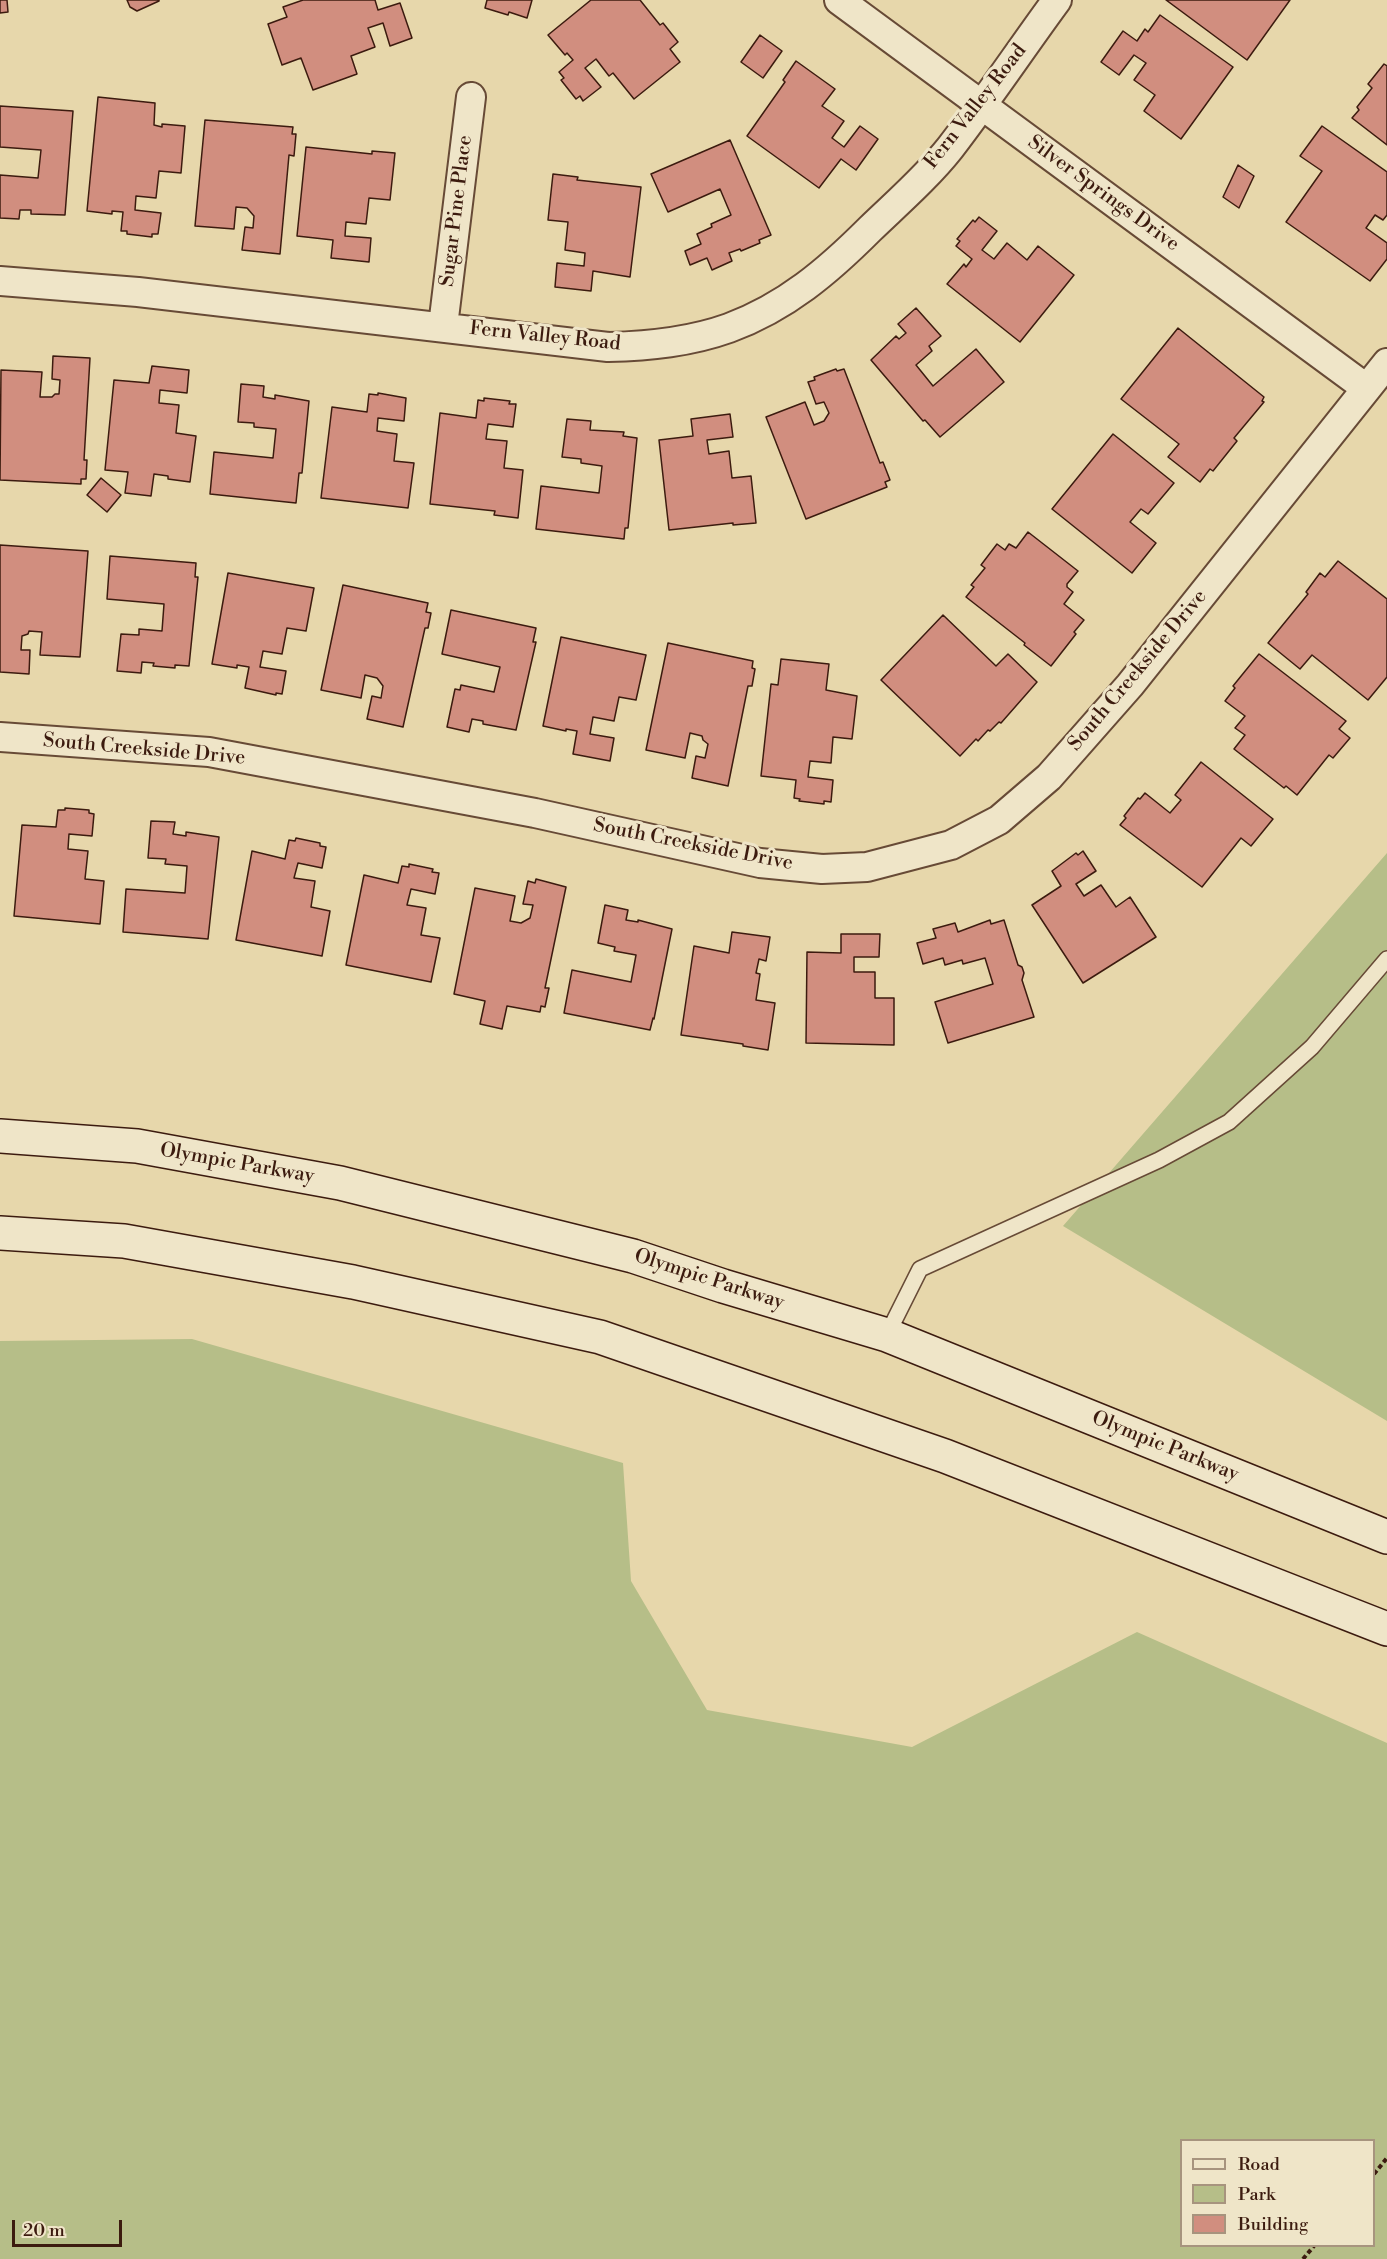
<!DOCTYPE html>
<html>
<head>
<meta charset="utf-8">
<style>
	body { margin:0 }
	#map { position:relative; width:1387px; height:2259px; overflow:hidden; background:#e7d7ab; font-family:"Libre Bodoni",serif }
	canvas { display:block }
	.legend { position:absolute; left:1180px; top:2139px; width:195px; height:108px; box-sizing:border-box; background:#efe5c8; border:2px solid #a7947e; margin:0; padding:8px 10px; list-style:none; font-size:18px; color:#3c1b0f }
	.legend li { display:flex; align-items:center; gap:12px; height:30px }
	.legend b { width:30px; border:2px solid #a7947e }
	.scale { position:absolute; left:12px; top:2220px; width:110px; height:27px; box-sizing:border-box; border:3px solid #3c1b0f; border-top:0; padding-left:8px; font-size:18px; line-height:21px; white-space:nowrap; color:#3c1b0f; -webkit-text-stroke:4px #efe5c8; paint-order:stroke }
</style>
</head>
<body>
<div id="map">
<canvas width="1387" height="2259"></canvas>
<ul class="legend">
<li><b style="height:8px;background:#efe5c8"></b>Road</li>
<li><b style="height:16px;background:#b6be88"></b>Park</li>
<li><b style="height:16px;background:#d18e7f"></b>Building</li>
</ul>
<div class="scale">20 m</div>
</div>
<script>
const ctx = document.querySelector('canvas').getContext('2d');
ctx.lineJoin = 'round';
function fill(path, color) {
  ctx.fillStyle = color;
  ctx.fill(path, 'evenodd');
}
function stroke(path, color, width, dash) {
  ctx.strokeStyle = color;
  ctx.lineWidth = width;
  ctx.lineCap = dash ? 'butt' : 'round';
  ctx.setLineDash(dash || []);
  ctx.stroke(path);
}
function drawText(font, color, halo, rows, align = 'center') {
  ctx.font = font + ' "Libre Bodoni",serif';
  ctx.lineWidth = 6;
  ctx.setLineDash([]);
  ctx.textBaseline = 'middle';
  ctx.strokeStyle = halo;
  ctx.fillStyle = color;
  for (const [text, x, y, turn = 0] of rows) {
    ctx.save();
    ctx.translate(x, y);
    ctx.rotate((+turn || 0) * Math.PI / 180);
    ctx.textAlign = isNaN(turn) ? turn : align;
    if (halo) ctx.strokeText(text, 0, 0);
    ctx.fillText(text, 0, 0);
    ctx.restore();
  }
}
fill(new Path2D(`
	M1387,853V1421L1063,1226Z
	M192,1339L623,1463L631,1581L707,1710L912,1747L1137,1632L1387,1743V2259H0V1341ZM1374,2140V2246H1182V2140Z`), '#b6be88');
const building = new Path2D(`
	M0,0H7L8,12L0,13Z
	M127,0H159V1L137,11L130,7Z
	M303,0H375L378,10L400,3L412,38L390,46L383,23L368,28L375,47L351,56L357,74L313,90L301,58L282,65L268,24L287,17L283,7Z
	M487,0H532L527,18L509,12L508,15L485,8Z
	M591,0H640L660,25L663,23L678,42L670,49L680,62L634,99L613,73L609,76L596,59L585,68L601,87L583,101L580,96L576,99L561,80L564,78L559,72L573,60L567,53L565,55L548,35Z
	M1166,0H1290L1247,60Z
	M1160,15L1233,67L1181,139L1144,111L1155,95L1134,80L1146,63L1134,55L1119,75L1101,62L1123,31L1137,41L1145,29L1148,32Z
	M760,35L782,51L763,78L741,62Z
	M796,61L835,89L822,106L844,121L832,138L844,147L860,126L878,139L856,170L841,159L819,188L747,136L785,82L783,80Z
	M1384,64L1387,66V145L1352,118L1359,110L1357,107L1372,88L1368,84Z
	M98,97L155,103L154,125L162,127V124L185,126L181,173L159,171L156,198L136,196L135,210L161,213L158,234H152V237L127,234V231H121L123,212L112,211V214L87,211Z
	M0,106L73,111L65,215L31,214V210H20L19,219L0,218V175L38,178L41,150L0,147Z
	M205,120L293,127L292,134H296L294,156L289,155L280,254L242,250L245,227L253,228L254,216L247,208L236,207L234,229L195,226Z
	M1322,126L1387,172V215L1383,220L1375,215L1366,228L1387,243V259L1370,281L1286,222L1322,171L1300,156Z
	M730,140L771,235L759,240L760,243L741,251L740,249L729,253L732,261L712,270L707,258L690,265L685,251L701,244L697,234L712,227L711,224L731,215L720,189L668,212L651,174Z
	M306,147L372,154V151L395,153L390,200L369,198L366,224L346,222L345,236L371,238L369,262L331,258L333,240L297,236Z
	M1238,165L1254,176L1239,208L1223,197Z
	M553,174L578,177L577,180L641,187L630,277L593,271L591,291L555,287L557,263L584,266L585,253L565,250L568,222L548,220Z
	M979,217L997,231L982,250L994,259L1007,243L1027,260L1038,246L1074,275L1020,342L947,284L964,264L966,267L972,259L956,246L960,241L957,239L973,220L975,222Z
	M916,308L941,336L929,346L932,351L916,365L933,386L976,349L1004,382L940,437L925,420L923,421L871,360L896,336L899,339L906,333L898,324Z
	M1178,328L1264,397L1262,401L1264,402L1234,438L1237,441L1213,471L1210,469L1200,482L1168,457L1179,444L1121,399Z
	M53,356L90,358L84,460H87L86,479H81V484L0,480L1,370L42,372L40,397H52L55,394H59L60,380L52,379Z
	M152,366L189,370L187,393L160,390L159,403L179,405L176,433L196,436L190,482L168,479V476L154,474L151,496L125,493L128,472L105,470L114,380L149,383Z
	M836,369L837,371L844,369L880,463L883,462L890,480L885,482L887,487L806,519L766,417L805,402L814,425L824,421L829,413L824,402L816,404L808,382L815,380L814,377Z
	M241,384L264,386L263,397L275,399V395L309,401L302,473H299L296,503L210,494L214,452L273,458L276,429L254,427V423L238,422Z
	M378,393L406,398L404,421L378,418L377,431L397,434L394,461L414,463L408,508L321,498L332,407L367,412L369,394L378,395Z
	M484,398L510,401L509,404H516L513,427L488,424L486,439L507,441L504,468L523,470L518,518L494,515L495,511L430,504L440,413L476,418L478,400L484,401Z
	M730,414L733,437L707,440L709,454L729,451L732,478L751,476L756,523L733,525V523L669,530L659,440L693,436L691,419Z
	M567,419L591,421L590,430L624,432L623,436L637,438L628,528H625L624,539L536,529L541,486L599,493L602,466L581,463V459L562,457Z
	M1113,434L1174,483L1148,514L1141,509L1130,522L1156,543L1132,573L1052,509Z
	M101,478L121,495L107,512L87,495Z
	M1028,532L1078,571L1067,584V587L1073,592L1064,604L1084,620L1074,632L1076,634L1051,666L1024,645L1025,643L966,597L974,587L971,585L985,568L981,565L997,544L1005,550L1009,544L1016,548Z
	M0,545L88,551L80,657L40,655L42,632L29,631L28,634L22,636L21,650H30L29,674L0,672Z
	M110,556L196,563L195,577H198L189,666L175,665V668L153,666L154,663L142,662L141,673L117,671L121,634L139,635V629L162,631L164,604L107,599Z
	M1338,561L1387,599V677L1368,700L1312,655L1300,669L1268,643L1308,594L1306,592L1320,573L1325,577Z
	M228,573L314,588L306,631L287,628L282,654L263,651L260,667L286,671L282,694L276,693V695L245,688L249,667L237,665V668L212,664Z
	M343,585L428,603L426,612L431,613L428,628H425L403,727L367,719L372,696L381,698L383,686L377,678L365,675L361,698L321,690Z
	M451,610L536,628L533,642H536L516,730L483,724V721L472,719L469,732L447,727L455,689L460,690L461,685L494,692L500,667L442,654Z
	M943,615L996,666L1008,654L1037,682L1001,723L999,722L990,731L988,730L978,741L976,739L960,756L881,680Z
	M561,637L646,655L636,700L619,697L614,721L593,717L590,734L614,738L610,761L573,754L577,731L566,729V731L543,726Z
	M668,643L753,661L752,668L755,669L752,686H748L728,786L692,778L696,756L705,758L708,744L703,740L702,736L690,733L685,758L646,750Z
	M1259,654L1346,721L1339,729L1350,738L1333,758L1329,755L1297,795L1286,786L1284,788L1234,749L1245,735L1235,728L1245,716L1225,701L1235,688L1233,686Z
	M781,659L829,664L826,690L857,696L852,739L833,737L831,763L810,761L808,777L833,780L831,802L824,801V804L799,801L800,799L794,798L796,780L761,776L771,684L778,685Z
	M1201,762L1273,819L1251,846L1241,838L1202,887L1120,825L1126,818L1124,816L1138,798L1140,799L1145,793L1170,813L1181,800L1175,795Z
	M65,808L89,810V813L94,814L92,836L69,834L68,849L88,851L85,879L104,881L100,924L14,916L22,825L56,827L58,810H65Z
	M151,821L175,822L173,834L186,836V832L219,837L208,939L123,932L126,889L185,893L187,866L165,864L166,859L148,858Z
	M296,838L320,843V846L326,847L322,868L298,863L294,878L315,881L311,907L330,911L322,956L236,940L252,851L285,859L289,840L295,841Z
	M1083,851L1096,871L1076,884L1084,896L1101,885L1116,907L1130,897L1156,937L1083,983L1032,905L1061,886L1052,871L1076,853L1078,855Z
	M409,864L433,869L432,872L439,873L435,894L411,889L407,905L426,908L421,935L440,938L431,982L346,965L364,875L398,883L402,866L409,867Z
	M536,879L566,887L545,988H549L545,1007L541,1006L540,1012L507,1006L502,1029L480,1024L485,1001L454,994L475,888L515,896L510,921L521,923L530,918L533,905L523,904L528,881L535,883Z
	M605,905L628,910L626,920L638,922V920L672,929L654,1019L653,1018L650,1030L564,1013L572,970L631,982L636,955L614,951L615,947L598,943Z
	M990,920L991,924L1004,920L1018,965L1022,967L1024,973L1022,980L1034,1017L948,1043L935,1002L993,984L985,958L963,964L962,960L945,965L943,958L923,964L917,943L936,938L933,929L955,923L958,932Z
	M732,932L770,937L766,961L759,959L756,973L760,974L756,1000L775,1003L768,1050L743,1046V1044L681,1035L694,946L729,953Z
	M841,934H880L879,957H854V972H875V998H894V1045L806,1043L807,952L841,953Z`);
fill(building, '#d18e7f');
stroke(building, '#3c1b0f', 1.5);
const lane = new Path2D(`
	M887,1335L920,1269L1159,1160L1229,1122L1312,1047L1387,959`);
const street = new Path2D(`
	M839,0L1366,388
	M0,281L138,292L608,347C650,346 690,342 729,328C786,307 828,271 870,229C897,203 927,177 950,148C987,100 1021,49 1057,0
	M443,326L471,97
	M0,737L209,752L535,813L760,863L822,869L867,867L951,845L999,820L1049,777L1130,685L1387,363`);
const secondary = new Path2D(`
	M0,1136L137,1146L340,1183L633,1256L723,1286L887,1335L1387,1537
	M0,1233L124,1241L353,1282L600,1337L945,1456L1387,1629`);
stroke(lane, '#674a36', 18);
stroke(street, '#674a36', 32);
stroke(secondary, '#3c1b0f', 36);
stroke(new Path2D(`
	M1374,2174L1387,2158
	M1303,2259L1314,2246`), '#3c1b0f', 4, [4.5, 3]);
stroke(lane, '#efe5c8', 15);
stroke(street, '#efe5c8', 28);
stroke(secondary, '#efe5c8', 33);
drawText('20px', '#3c1b0f', '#efe5c8', [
	["Fern Valley Road",976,107,-52],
	["Silver Springs Drive",1103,194,36],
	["Sugar Pine Place",457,211,-83],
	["Fern Valley Road",545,337,6],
	["South Creekside Drive",1138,671,-50],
	["South Creekside Drive",144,750,5],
	["South Creekside Drive",693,845,11],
	["Olympic Parkway",237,1164,10],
	["Olympic Parkway",709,1280,18],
	["Olympic Parkway",1165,1447,22]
]);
</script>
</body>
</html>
